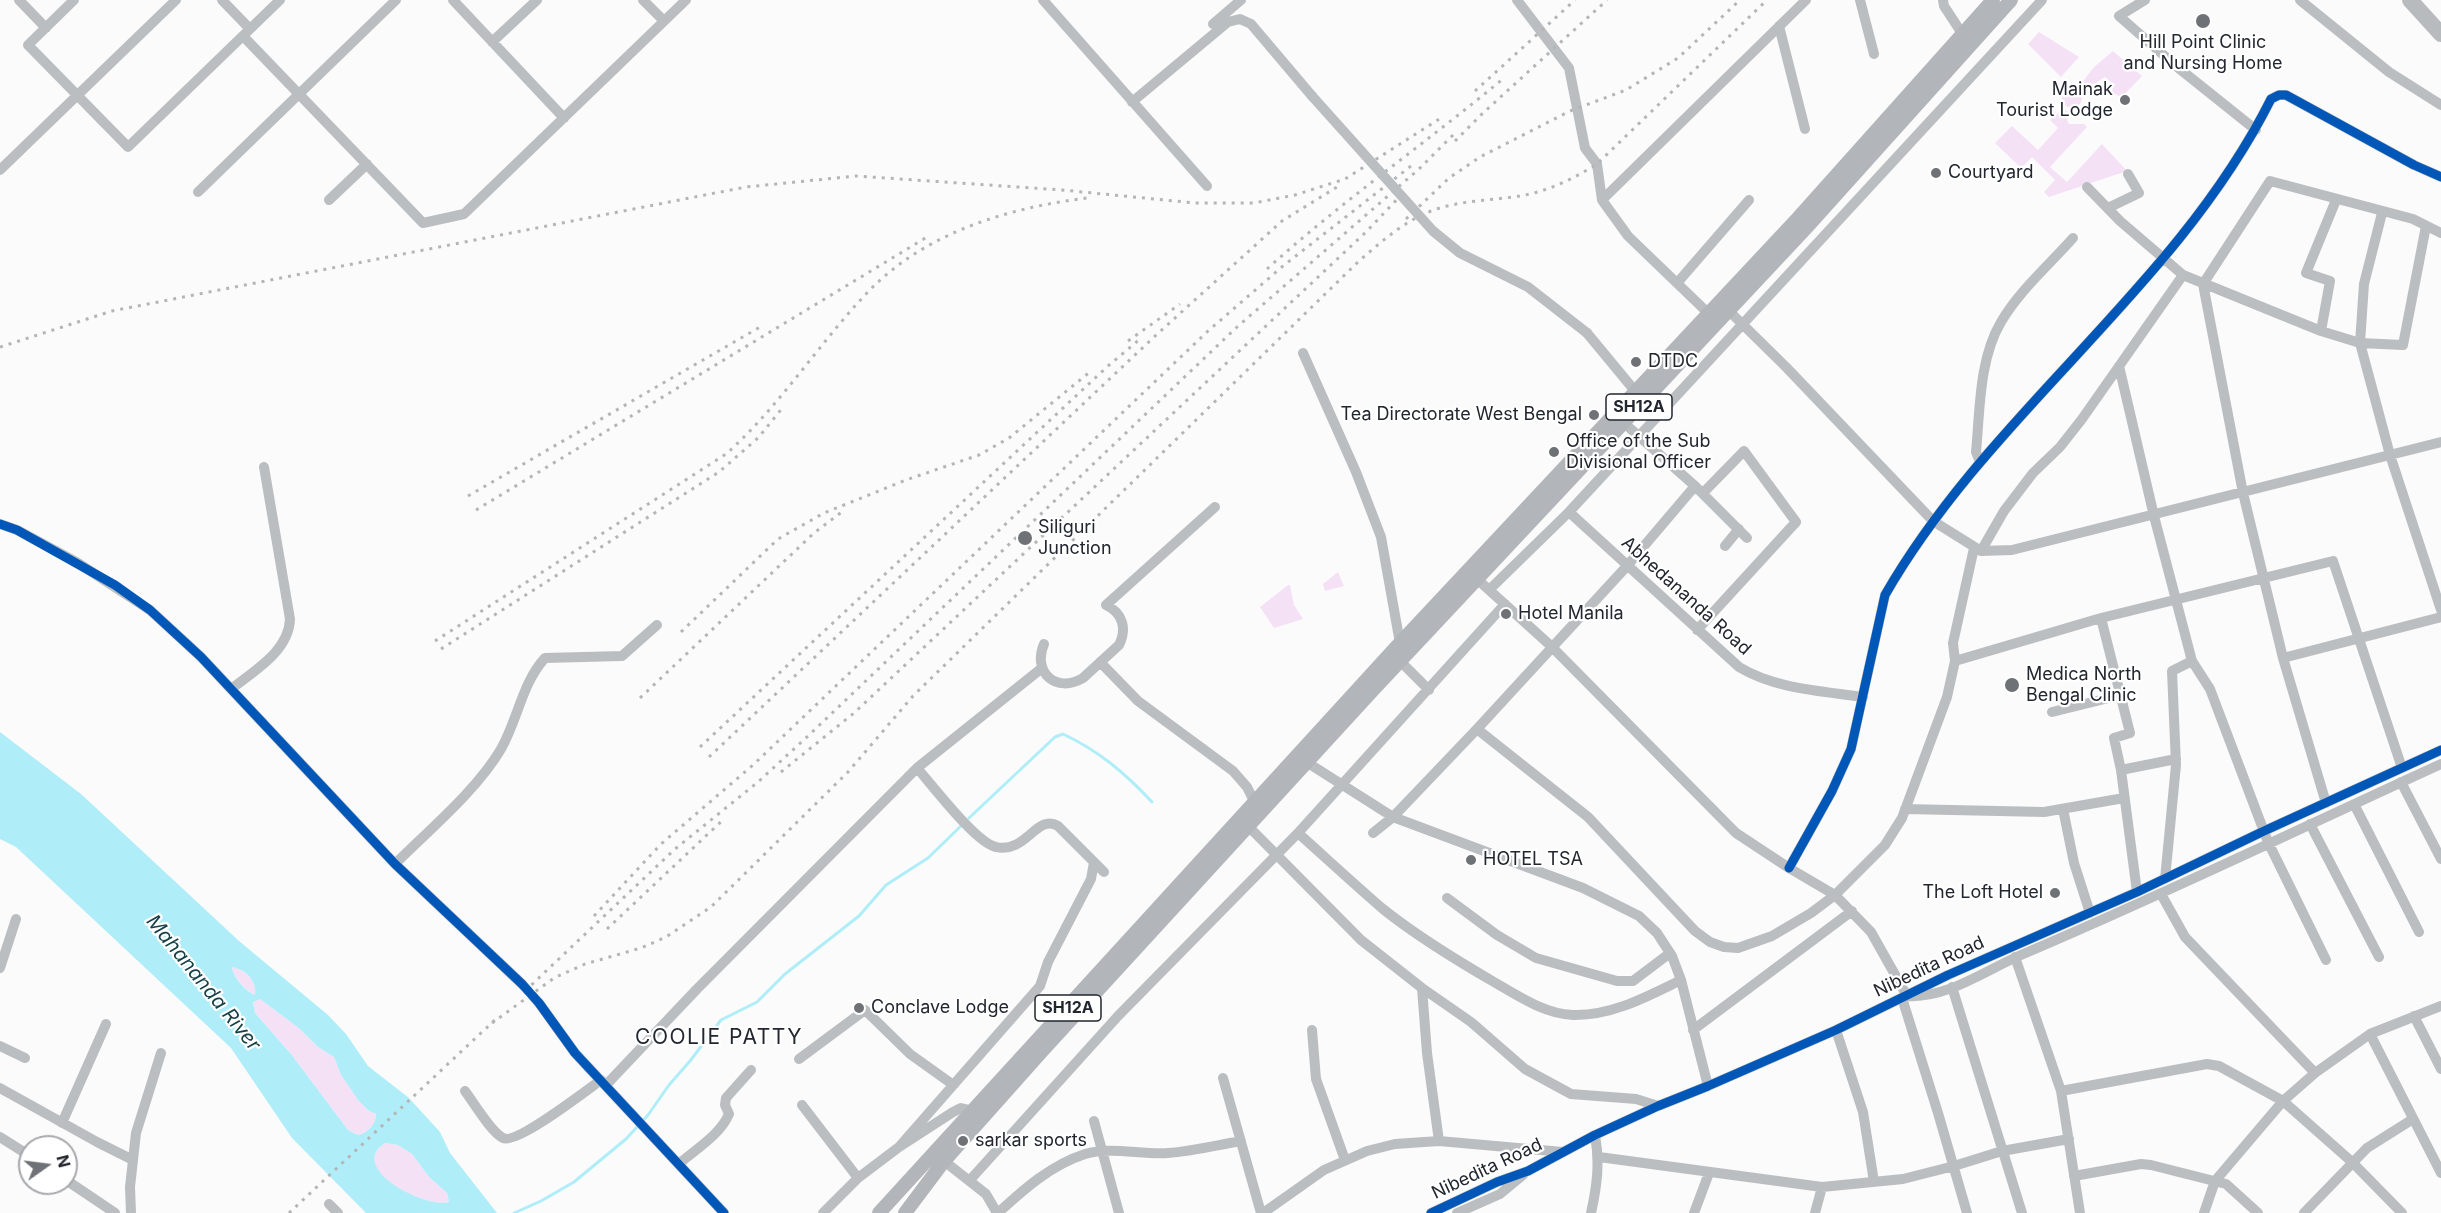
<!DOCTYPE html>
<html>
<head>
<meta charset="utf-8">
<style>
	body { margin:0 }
	#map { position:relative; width:2441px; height:1213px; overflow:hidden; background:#fbfbfb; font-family:Inter,sans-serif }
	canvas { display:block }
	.north { position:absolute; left:18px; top:1135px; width:60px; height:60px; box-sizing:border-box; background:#fff; border:2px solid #a7a8ac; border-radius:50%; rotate:76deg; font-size:16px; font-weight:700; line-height:24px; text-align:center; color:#22262f }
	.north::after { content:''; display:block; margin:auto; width:21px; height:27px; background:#6e7176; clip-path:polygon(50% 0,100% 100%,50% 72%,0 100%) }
</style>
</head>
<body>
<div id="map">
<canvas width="2441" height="1213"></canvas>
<div class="north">N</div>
</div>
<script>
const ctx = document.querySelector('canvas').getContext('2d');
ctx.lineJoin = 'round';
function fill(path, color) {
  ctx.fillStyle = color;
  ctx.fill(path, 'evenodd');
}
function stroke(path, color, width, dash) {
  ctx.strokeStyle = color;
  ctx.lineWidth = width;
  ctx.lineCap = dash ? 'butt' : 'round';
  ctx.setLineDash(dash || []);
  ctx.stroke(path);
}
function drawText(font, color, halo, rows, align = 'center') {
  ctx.font = font + ' Inter,sans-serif';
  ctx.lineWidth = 4.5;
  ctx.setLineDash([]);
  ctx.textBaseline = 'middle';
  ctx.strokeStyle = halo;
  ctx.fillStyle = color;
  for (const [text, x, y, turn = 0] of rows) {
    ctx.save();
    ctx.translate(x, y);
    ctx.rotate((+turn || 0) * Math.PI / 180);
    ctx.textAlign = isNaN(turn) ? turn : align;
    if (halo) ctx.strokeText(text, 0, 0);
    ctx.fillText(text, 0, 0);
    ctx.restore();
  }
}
fill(new Path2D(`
	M2039,32L2079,57L2061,77L2028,44Z
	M2113,51L2142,76L2121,98L2116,94L2113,98L2112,83L2105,77L2094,84L2089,96L2081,84L2094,67Z
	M2062 98a10 10 0 1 1 20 0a10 10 0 1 1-20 0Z
	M2063,109L2071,114L2067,120L2069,124H2084L2087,127L2050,167L2067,182L2102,144L2127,171L2049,197L2044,192L2055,180L2032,157L2021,168L1995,143L2012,126L2038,150L2058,128L2050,120Z
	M1338,572L1344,586L1325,591L1323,584Z
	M1288,585H1290L1294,605L1303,619L1274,628L1260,607Z
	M232,967C245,969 257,982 255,995C246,991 233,977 232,967Z
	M260,999L300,1029L318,1047L334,1057L341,1075L358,1100L369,1111L376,1114C376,1124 368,1133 358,1135L348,1130L291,1054L255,1013L253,1002Z
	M385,1143L398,1145L412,1154L429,1177L447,1193L449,1202C426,1209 346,1169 385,1143Z`), '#f5e1f6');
fill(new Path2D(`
	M0,732L81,794L239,941L328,1015L346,1034L368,1066L409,1098L440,1132L450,1153L497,1213H366L292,1138L231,1048L16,847L0,839ZM232,967C245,969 257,981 255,995C245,991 233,977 232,967ZM260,999L300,1029L318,1047L334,1057L341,1075L358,1100L369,1111L376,1114C376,1124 368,1133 358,1135L348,1130L291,1054L255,1013L253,1002ZM385,1143L398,1145L412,1154L429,1177L447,1193L449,1202C426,1209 346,1168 385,1143Z`), '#afeef8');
stroke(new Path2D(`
	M969,818L1055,737L1063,734C1099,751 1125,773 1152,802
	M514,1213L541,1201L574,1182L626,1139L648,1115L669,1085L690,1061L721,1020L757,1002L785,974L859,916L886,885L928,858L963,824`), '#afeef8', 3);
stroke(new Path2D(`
	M522,984L539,1003`), '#d0d0d2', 10, [10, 5]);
stroke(new Path2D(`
	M19,0L46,28
	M74,0L28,45L128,147L280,0
	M222,0L250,29
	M453,0L564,118
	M643,0L664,21
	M1043,0L1207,186
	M1517,0L1569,68L1585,148L1597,164L1602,200L1628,236L1708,313
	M1860,0L1874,54
	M1943,0L1944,6L1963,35
	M2145,0L2119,16L2176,66L2256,130
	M2300,0L2389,72L2441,105
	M1213,24L1241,0
	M1779,26L1805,129
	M243,36L423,223L464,214L686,0
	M492,42L537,0
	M1132,102L1228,22L1240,19L1251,24L1312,96
	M0,170L176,0
	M2087,187L2120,221L2183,275L2321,331L2360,343L2403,345L2426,226
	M198,192L396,0
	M329,200L367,164
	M1602,200L1806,0
	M2108,208L2139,193L2128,174
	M2382,213L2364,284L2360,343L2390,455L2441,610
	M1678,282L1749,200
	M1729,311L1786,367L1933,521L1981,551L2012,550L2441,442
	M2321,331L2330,281L2306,273L2336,200
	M1587,333L1635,391
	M1303,353L1356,472L1381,537L1400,643
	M2119,366L2154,516L2192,661L2210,689L2268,842L2326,960
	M1624,423L1695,486L1747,538
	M1980,462L1976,452C1980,410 1979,359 2001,322C2019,291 2049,265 2073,238
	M1569,512L1739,667C1775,689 1822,691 1863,697
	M0,524L17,530L78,563L150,610L201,657L395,864L522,984
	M1725,546L1739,529
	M1981,551L2004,511L2033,473L2060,447L2082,419L2183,275
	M1477,579L1551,646L1736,833L1789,868L1835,895L1871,932L1907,996
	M1489,590L1569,512L2042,0
	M2101,618L2130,733L2114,738L2121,770L2137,892
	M1697,630L1796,522L1744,451L1703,493
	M1044,644C1032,672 1056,694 1083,678L1119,645C1127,629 1123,613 1106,605L1215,507
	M2283,658L2441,617
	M1400,661L1429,690
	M1955,661L2101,618L2333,561L2402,768
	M1100,662L1138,701L1233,771L1247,787L1255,803
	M231,689C254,671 289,651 290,619L264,467
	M2052,712L2121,695
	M1477,729L1588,817L1695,931L1710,942L1724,947L1738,948L1772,936L1811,913L1835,895L1885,845L1902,818L1947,697L1955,661L1953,643L1974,548
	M1308,763L1393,817L1583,888L1639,916L1657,933L1672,956L1681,980L1708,1086
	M917,768C933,786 976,843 996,847C1026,854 1037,813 1058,826L1104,872
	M2121,770L2176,759
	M2401,782L2441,859
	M2326,803L2283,658L2243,493L2203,284L2270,181L2413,219L2441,233
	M2354,804L2419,932
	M1905,809L2044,812L2124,798
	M2063,809L2074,863L2090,913
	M2310,824L2379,957
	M1249,827L1361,940L1422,988L1471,1022L1525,1069L1571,1094L1636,1099L1658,1106
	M1298,833C1326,858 1354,884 1383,909C1418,937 1456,960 1494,982C1518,996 1545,1014 1573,1015C1612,1016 1648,996 1681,980
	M1373,833L1393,817L1477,729L1627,566L1695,486
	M395,864C429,830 477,790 501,749C518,719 522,683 545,658L622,656L657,625
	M1789,868L1832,791L1851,749L1885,595C1990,412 2176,289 2271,99L2279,95H2286L2414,165L2441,177
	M2165,879L2176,765L2172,671L2192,661
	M2161,894L2185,937L2315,1073
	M1447,898L1497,935L1536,958L1617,981H1633L1670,953
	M2015,957L2061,1091L2080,1213
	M0,968L16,919
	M1952,987L2022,1213
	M1422,988L1427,1053L1439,1141
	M1907,996C1946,999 1986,970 2021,955C2163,895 2301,828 2441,764
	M1902,998L1938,1113L1967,1213
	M539,1003L575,1053L724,1213
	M2414,1016L2441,1069
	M1312,1030L1316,1079L1345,1160
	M1693,1030L1852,911
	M1836,1030L1863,1112L1874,1182
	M2370,1034L2441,1173
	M0,1046L25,1058
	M799,1059L865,1010L910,1054L952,1084
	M1223,1078L1261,1213
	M606,1085L697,989L917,768L1042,668
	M0,1088L97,1142L133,1160
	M465,1091C474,1103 491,1132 503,1138C516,1145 587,1090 601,1080
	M2061,1091L2207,1064L2219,1066L2283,1101L2352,1162L2402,1213
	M802,1105L858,1178
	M1094,1121L1119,1213
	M62,1123L106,1024
	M0,1137L30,1156
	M899,1147L1040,986L1048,962L1091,879L1094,862
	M1599,1157L1822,1187L1903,1179L1954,1166L2002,1151L2069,1139
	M944,1161L986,1194L997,1213
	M680,1163C696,1149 720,1135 729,1114L725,1105L726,1098L751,1070
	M2074,1176L2141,1164L2151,1165L2226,1184L2258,1213
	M66,1180L115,1213
	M970,1180L1118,1016L1298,833L1505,604
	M329,1204L338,1213
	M131,1213L130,1187L136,1133L161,1053
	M823,1213L858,1178L899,1147L953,1112L961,1108L974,1111
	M998,1213C1024,1189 1051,1165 1085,1154C1111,1146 1141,1155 1168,1153C1193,1151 1217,1145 1241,1141
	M1263,1213L1324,1170L1367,1151L1395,1144L1439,1141L1563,1152
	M1431,1213L1497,1182L1528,1171L1595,1135L1658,1106L1708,1086L1836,1030L1948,975L2137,892L2264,831L2441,750
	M1457,1213L1500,1194L1523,1175
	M1591,1213C1597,1186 1600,1163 1595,1135
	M1694,1213L1709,1173
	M1815,1213L1822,1187
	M2204,1213L2215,1181L2283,1101L2315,1073L2370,1034L2441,1006
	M2304,1213L2367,1148L2413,1119`), '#bbbec0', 10);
stroke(new Path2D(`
	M879,1213L1400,643L1799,217L1993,0
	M905,1213L944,1161L1042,1051L1372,691L1807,227L2011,0`), '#b2b5b9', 14);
stroke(new Path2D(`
	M2410,0L2441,34`), '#b8bbbe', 16);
stroke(new Path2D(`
	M1475,91L1575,0
	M1455,141L1483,113L1607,0
	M1406,219L1449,178L1480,157L1570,111L1626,90L1678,58L1740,0
	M1267,269C1342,201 1426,143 1504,78
	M1128,341L1180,304
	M0,347L112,311L746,187L856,176L1062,190L1195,203H1254L1295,195L1345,179L1444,116
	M468,496L760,327
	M476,510L927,237
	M681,632L778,539L824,513L906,480L979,455L1009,438L1091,371
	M435,641L726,454C779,407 817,346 866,294C923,233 1007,208 1087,198
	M441,649L719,472L758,438L784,406
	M640,698L814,533L843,511
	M700,747L1108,366L1140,339
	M709,757L1154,337L1282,221L1337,187
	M781,772L854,713L1366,232L1404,192
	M594,916L661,844L753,765L1208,331L1283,266L1411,166
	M607,929L725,818
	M525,991L675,849L758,782L808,736L1237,327L1419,169L1457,131
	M492,1023L554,978L585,964L641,948L666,937L711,907L848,772L913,696L1359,261C1381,242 1403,222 1431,211C1462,199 1498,201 1530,194C1555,188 1576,177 1597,164L1767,0
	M289,1213L497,1018`), '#b4b5b6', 3, [3, 6]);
stroke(new Path2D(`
	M1312,96L1433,231L1460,253L1528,287L1587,333`), '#bbbec0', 10);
stroke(new Path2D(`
	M0,524L17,530L115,585L150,610L201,657L395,864L522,984L539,1003L575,1053L724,1213
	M1789,868L1832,791L1851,749L1885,595C1990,412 2176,289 2271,99L2279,95H2286L2414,165L2441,177
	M1431,1213L1497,1182L1528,1171L1595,1135L1658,1106L1708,1086L1836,1030L1948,975L2137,892L2264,831L2441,750`), '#0057b8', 9);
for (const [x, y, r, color] of [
	[2203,21,8,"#6e7176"],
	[2125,100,6,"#6e7176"],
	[1936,173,6,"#6e7176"],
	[1636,362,6,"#6e7176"],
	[1594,415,6,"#6e7176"],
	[1554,452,6,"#6e7176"],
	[1025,538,8,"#6e7176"],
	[1506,614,6,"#6e7176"],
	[2012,685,8,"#6e7176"],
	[1471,860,6,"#6e7176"],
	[2055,893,6,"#6e7176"],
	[859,1008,6,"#6e7176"],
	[963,1141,6,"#6e7176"]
]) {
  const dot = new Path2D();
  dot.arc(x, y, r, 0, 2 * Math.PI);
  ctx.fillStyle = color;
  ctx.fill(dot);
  stroke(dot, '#fff', 2);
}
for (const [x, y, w] of [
	[1639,407,66],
	[1068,1008,66]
]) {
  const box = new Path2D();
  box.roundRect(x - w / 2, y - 13, w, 26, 4.5);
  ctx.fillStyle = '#fff';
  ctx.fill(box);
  stroke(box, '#22262f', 1.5);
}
drawText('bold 16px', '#22262f', null, [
	["SH12A",1639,407],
	["SH12A",1068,1008]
]);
drawText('18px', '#22262f', '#fff', [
	["Hill Point Clinic",2203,43,"center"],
	["and Nursing Home",2203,64,"center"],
	["Mainak",2113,90,"right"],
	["Tourist Lodge",2113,111,"right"],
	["Courtyard",1948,173],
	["DTDC",1648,362],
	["Tea Directorate West Bengal",1582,415,"right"],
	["Office of the Sub",1566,442],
	["Divisional Officer",1566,463],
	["Siliguri",1038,528],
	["Junction",1038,549],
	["Hotel Manila",1518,614],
	["Medica North",2026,675],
	["Bengal Clinic",2026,696],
	["HOTEL TSA",1483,860],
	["The Loft Hotel",2043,893,"right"],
	["Conclave Lodge",871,1008],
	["sarkar sports",975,1141]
], 'left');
drawText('18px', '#22262f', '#fff', [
	["Abhedananda Road",1686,596,42],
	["Nibedita Road",1929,967,-25],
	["Nibedita Road",1487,1169,-25]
]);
drawText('italic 20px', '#184248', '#fff', [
	["Mahananda River",203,983,51]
]);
ctx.letterSpacing = '1.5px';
drawText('21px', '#22262f', '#fff', [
	["COOLIE PATTY",719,1038]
]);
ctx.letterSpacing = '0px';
</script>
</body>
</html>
